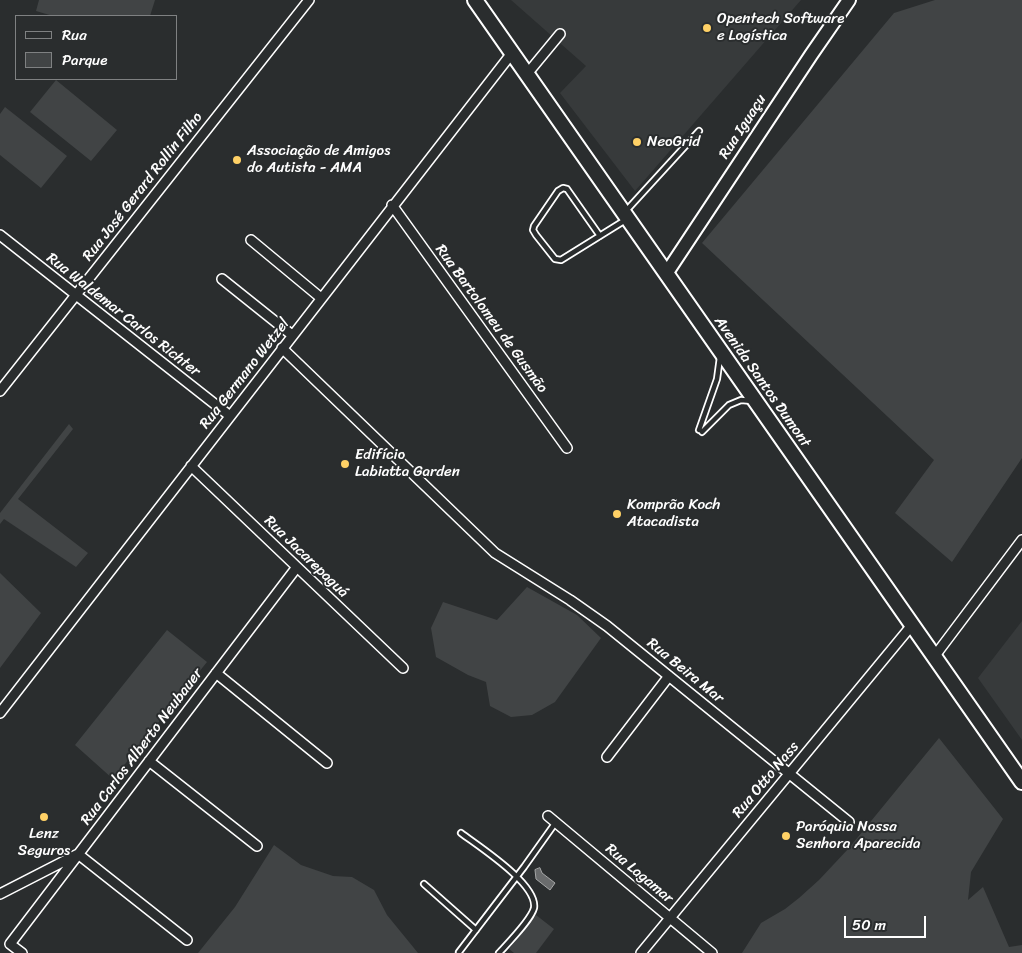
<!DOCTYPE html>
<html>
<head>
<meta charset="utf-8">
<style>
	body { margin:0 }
	#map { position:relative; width:1022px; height:953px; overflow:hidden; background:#2a2d2e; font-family:Sriracha,sans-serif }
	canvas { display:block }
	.legend { position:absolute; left:15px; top:15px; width:162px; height:65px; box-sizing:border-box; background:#2a2d2e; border:1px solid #7f8182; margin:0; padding:6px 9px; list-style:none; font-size:15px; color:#fff }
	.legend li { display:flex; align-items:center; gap:10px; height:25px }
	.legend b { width:25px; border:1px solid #7f8182 }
	.scale { position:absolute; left:844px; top:916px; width:82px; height:22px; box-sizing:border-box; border:2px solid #fff; border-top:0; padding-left:6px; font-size:15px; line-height:18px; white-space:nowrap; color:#fff; -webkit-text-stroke:4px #2a2d2e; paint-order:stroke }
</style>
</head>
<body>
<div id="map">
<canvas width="1022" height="953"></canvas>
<ul class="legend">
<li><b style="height:6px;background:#2a2d2e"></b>Rua</li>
<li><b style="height:14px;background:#414445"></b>Parque</li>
</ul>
<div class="scale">50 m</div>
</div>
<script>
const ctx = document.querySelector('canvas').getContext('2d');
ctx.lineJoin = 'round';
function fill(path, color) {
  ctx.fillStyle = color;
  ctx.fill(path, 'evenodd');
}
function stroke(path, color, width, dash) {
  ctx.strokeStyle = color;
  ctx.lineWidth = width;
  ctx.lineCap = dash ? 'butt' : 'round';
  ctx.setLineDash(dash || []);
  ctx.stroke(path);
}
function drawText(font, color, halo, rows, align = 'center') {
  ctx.font = font + ' Sriracha,sans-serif';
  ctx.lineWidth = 4;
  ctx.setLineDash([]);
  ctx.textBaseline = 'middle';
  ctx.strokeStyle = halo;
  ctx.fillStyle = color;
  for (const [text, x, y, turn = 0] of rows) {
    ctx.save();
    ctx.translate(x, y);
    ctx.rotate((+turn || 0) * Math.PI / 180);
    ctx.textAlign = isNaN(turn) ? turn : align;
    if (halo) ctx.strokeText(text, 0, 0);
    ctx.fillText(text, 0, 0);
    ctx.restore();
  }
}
fill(new Path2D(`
	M511,0H801L635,191L560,93L586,66Z
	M1022,621V740L978,678Z`), '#373a3b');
fill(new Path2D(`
	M39,0H155L150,16H53L36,11Z
	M935,0H1022V458L952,562L895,513L934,460L702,243L894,13Z
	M56,80L117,130L91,161L30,112Z
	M5,107L67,156L41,188L0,155V114Z
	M69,424L73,429L18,499L88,553L76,567L4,519L0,524V513Z
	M0,573L41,613L0,668Z
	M527,587L577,615L601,638L555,702L532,715L511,717L490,706L486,682L468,675L436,657L431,628L443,602L497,620Z
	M167,630L207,662L113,779L75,745Z
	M939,738L1003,819L971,872L968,900L983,887L1009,947L1022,945V953H742L761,923L785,909L799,898L819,880L849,848Z
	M274,845L301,865L333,876L352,877L374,890L387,915L418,953H198L235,907Z
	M536,915L554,929L536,953H514L509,949Z`), '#414445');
const water = new Path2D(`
	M540,868L542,873L555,883L550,890L536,879L535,870Z`);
fill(water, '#6a6c6d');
stroke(water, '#a6a7a7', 1);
const lane = new Path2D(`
	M625,212L699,131
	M600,236L567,189L563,188L558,191L534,226L533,230L536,235L555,259L561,260L627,219
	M699,430L717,379L720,357
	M702,432L729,405L741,400L752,401
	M461,833C478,846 538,884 534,908C531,920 508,943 499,953
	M424,884L476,930
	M459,952L524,867L556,822`);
const street = new Path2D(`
	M527,74L560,34
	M392,205L567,448
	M0,235L230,416
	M251,240L321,298
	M222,279L292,335
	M282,348L495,553L570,600L607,626L849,822
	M0,391L309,0
	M191,466L403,668
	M934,657L1022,540
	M216,673L327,763
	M0,713L512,53
	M607,757L669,676
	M149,761L257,846
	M548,816L712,953
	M0,894L78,854L187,940
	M22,953L10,944L297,567
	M641,953L912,625`);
const secondary = new Path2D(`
	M666,274L811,55L849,0`);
const primary = new Path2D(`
	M475,0L1022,782`);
stroke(lane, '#fff', 8);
stroke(street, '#fff', 12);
stroke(secondary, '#fff', 16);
stroke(primary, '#fff', 18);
stroke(lane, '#2a2d2e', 4.5);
stroke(street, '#2a2d2e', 9);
stroke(secondary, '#2a2d2e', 12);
stroke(primary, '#2a2d2e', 14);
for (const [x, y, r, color] of [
	[707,28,5,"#ffd166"],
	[637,142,5,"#ffd166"],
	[237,160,5,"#ffd166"],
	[345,464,5,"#ffd166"],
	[617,514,5,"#ffd166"],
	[44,817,5,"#ffd166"],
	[786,836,5,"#ffd166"]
]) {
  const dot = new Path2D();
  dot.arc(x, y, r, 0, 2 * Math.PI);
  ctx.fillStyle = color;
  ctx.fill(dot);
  stroke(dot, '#2a2d2e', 2);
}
drawText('15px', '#fff', '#2a2d2e', [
	["Opentech Software",717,19],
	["e Logística",717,36],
	["NeoGrid",647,142],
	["Associação de Amigos",247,151],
	["do Autista - AMA",247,168],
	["Edifício",355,455],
	["Labiatta Garden",355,472],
	["Komprão Koch",627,505],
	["Atacadista",627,522],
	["Paróquia Nossa",796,827],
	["Senhora Aparecida",796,844],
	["Lenz",44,834,"center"],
	["Seguros",44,851,"center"]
], 'left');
drawText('15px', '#fff', '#2a2d2e', [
	["Rua Iguaçu",743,127,-57],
	["Rua José Gerard Rollin Filho",143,187,-52],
	["Rua Waldemar Carlos Richter",123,315,38],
	["Rua Bartolomeu de Gusmão",491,319,54],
	["Rua Germano Wetzel",245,374,-52],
	["Avenida Santos Dumont",762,382,55],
	["Rua Jacarepaguá",306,557,44],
	["Rua Beira Mar",685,671,39],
	["Rua Carlos Alberto Neubauer",142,747,-53],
	["Rua Otto Nass",766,780,-50],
	["Rua Lagamar",639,874,40]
]);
</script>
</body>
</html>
